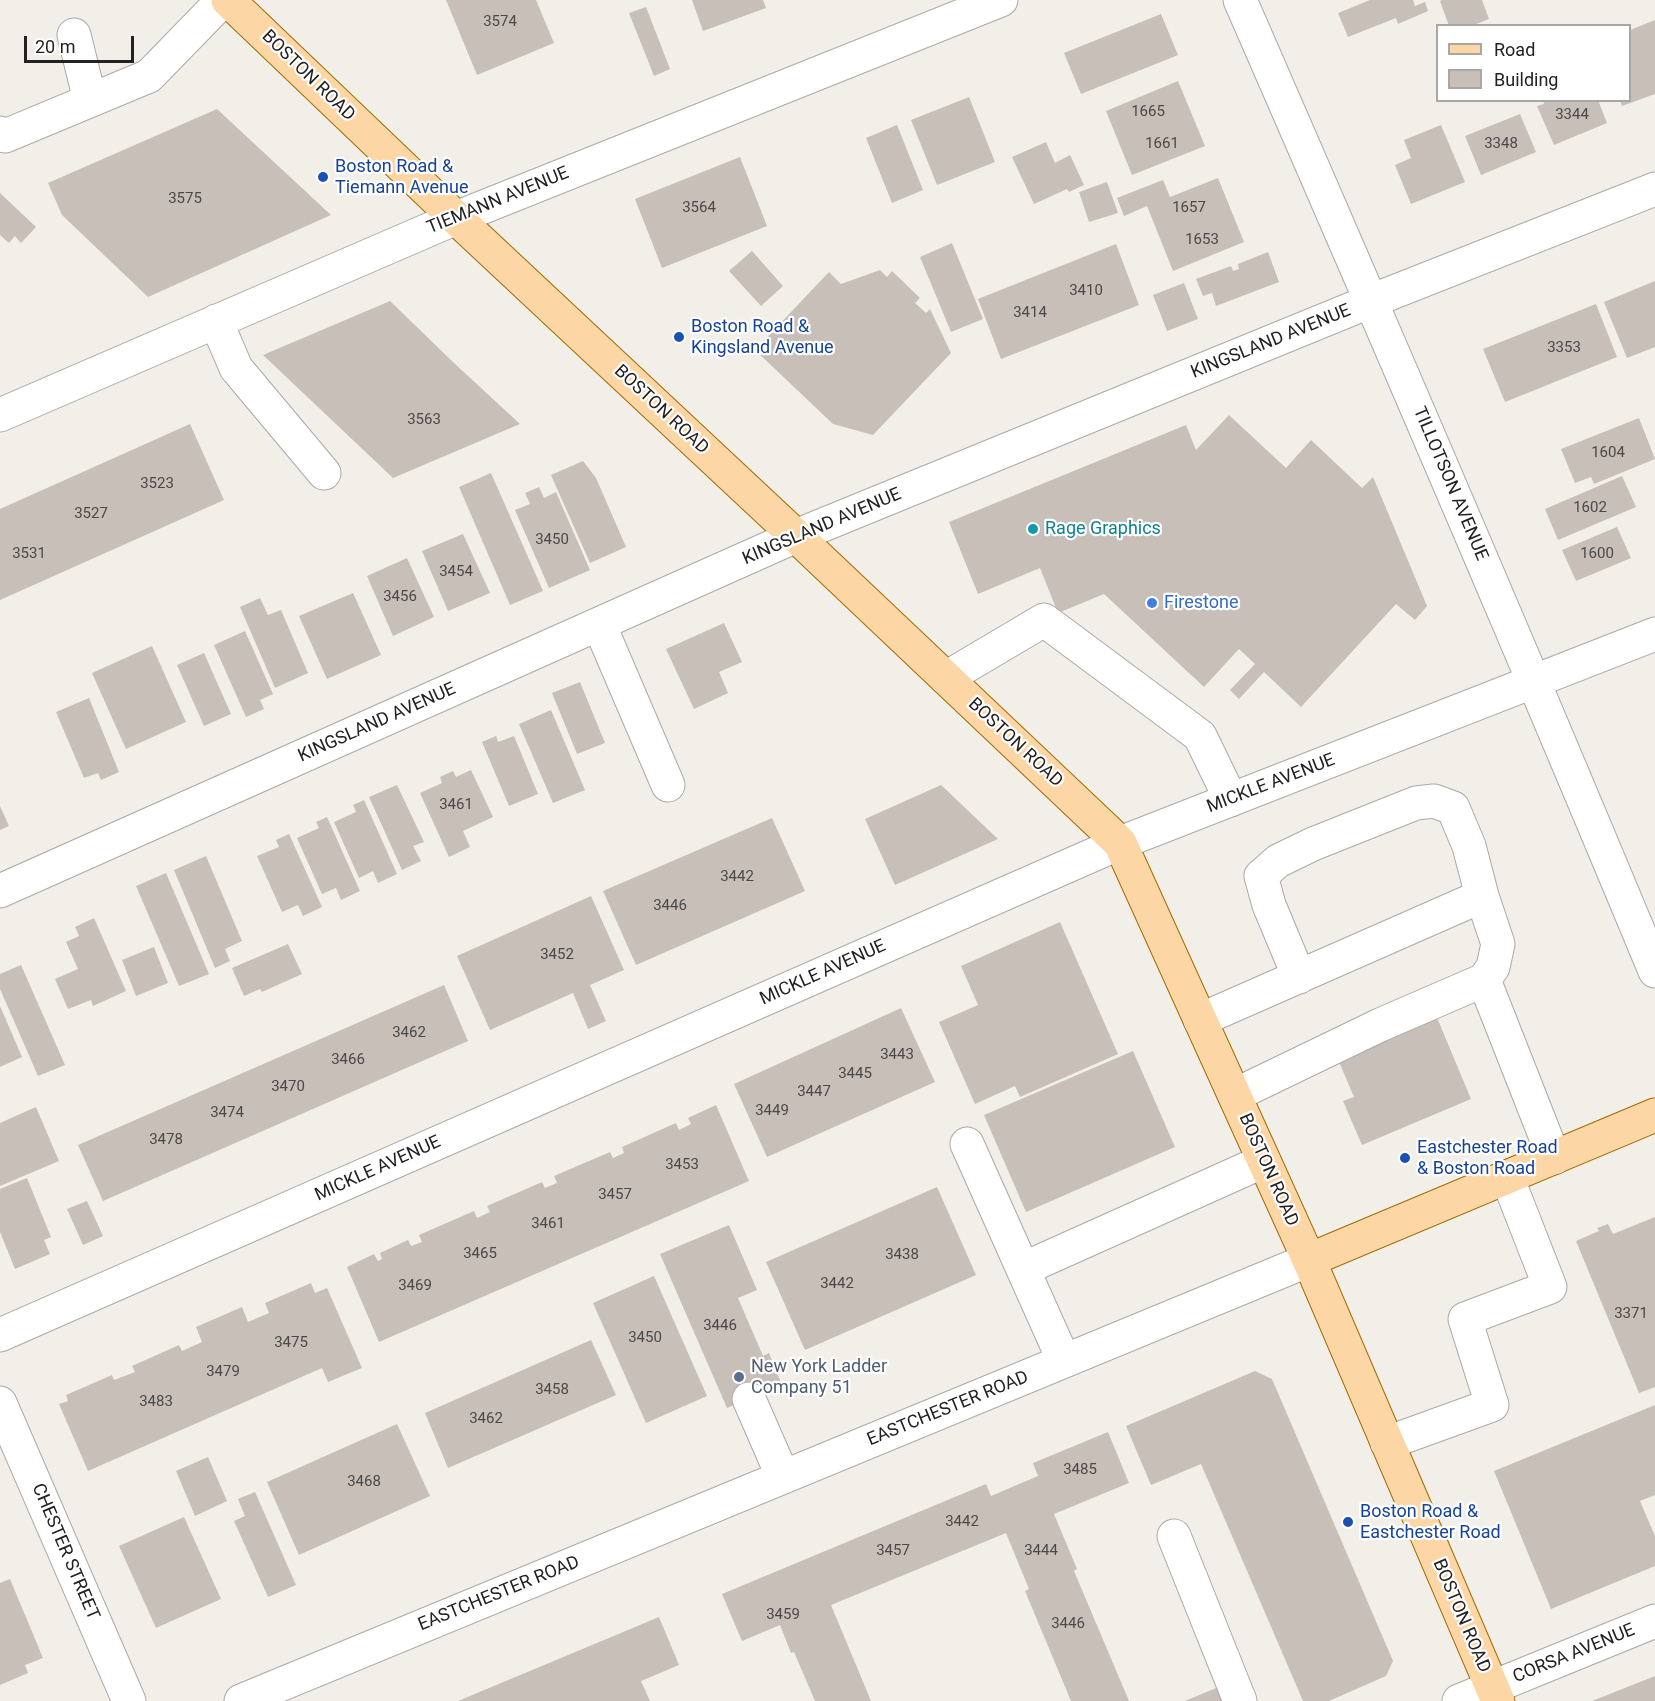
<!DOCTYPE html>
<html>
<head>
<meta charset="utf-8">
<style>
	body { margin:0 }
	#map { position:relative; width:1655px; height:1701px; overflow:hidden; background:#f2efe9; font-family:Roboto,sans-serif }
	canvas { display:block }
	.legend { position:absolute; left:1436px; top:24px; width:195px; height:78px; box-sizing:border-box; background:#fff; border:2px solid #a7a7a7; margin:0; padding:8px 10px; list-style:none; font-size:18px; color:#222 }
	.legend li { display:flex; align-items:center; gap:12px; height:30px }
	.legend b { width:30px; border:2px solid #a7a7a7 }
	.scale { position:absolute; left:24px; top:36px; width:110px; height:27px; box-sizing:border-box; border:3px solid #222; border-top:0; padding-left:8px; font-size:18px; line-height:21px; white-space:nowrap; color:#222; -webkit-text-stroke:4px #fff; paint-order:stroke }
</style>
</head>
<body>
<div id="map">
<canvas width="1655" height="1701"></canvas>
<ul class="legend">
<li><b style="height:8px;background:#fcd6a4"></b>Road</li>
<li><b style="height:16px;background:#c7bfb8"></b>Building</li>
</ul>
<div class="scale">20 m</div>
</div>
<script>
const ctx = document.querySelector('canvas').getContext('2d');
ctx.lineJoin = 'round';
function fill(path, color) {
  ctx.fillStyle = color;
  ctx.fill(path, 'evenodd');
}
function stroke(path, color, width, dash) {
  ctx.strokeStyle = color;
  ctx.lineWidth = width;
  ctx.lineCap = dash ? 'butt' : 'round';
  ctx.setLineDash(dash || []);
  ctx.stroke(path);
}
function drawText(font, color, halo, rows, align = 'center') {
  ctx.font = font + ' Roboto,sans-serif';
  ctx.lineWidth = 4.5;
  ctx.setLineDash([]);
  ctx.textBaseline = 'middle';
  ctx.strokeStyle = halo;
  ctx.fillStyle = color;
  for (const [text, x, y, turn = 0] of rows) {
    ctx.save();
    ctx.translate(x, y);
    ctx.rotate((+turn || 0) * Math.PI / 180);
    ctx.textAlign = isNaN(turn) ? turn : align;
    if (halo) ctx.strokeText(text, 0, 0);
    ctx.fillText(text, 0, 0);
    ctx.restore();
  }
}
fill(new Path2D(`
	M446,0H536L554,43L477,75Z
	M692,0H763L766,8L703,31Z
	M1370,0H1413L1415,6L1425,2L1428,11L1398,24L1396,18L1348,37L1338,13Z
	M1442,0H1482L1489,19L1471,26H1449L1440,1Z
	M646,7L670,69L654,76L629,13Z
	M1161,14L1178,55L1081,94L1064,53Z
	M1655,20V94L1622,106L1620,100H1630V30Z
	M1178,81L1205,146L1132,175L1106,111Z
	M969,97L995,162L937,185L911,120Z
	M1543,100H1598L1607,123L1554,145L1537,106L1544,104Z
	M217,109L331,215L148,297L62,215L48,183Z
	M1520,114L1536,152L1481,175L1465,136Z
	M897,125L923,190L892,203L866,138Z
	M1441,125L1465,182L1411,204L1395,165L1411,158L1404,140Z
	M1046,142L1055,163L1070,155L1084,185L1069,192L1067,189L1034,204L1012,157Z
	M740,157L767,226L662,268L635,199Z
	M1218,178L1244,242L1173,271L1147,206L1124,216L1117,198L1163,180L1170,197Z
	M1107,182L1118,213L1089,222L1079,192Z
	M0,193L36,227L21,243L15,236L9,243L0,235Z
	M952,243L983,319L951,332L920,257Z
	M1116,244L1139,305L1001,359L978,299Z
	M752,251L783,286L761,306L729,271Z
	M1268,252L1279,282L1216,306L1212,293L1203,296L1196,279L1231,266L1233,271L1239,269L1238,264Z
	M880,270L887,277L892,271L920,298L915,303L926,313L930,309L951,353L873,435L833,424L755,350L829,272L841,284Z
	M1655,281V347L1627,358L1604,302Z
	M1184,283L1198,319L1167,331L1153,295Z
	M390,301L454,363L520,424L393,478L263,355Z
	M1596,304L1617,357L1505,402L1483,349Z
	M1229,415L1286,468L1311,440L1362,488L1373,477L1427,606L1415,620L1396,604L1301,707L1264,672L1239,699L1230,690L1255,664L1239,649L1204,687L1104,594L1058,613L1040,568L978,594L949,522L1186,425L1196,450Z
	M1639,418L1655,459L1594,484L1591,477L1575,483L1561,449Z
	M190,424L224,500L0,600V509Z
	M583,461L596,478L626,547L590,563L551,475Z
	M491,473L543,591L510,605L459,487Z
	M1622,476L1636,507L1558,540L1545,509Z
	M539,487L544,498L556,492L590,570L549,588L515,510L530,504L525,493Z
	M1617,527L1631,558L1576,581L1562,550Z
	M463,534L490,593L448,611L422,551Z
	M407,558L434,617L393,636L367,576Z
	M353,593L381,655L327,679L299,616Z
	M260,598L268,615L281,610L308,673L275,688L240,607Z
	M724,623L742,662L719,672L728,693L694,709L666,649Z
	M245,631L273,694L260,700L264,709L246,717L214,645Z
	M152,646L186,722L126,749L92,673Z
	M204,653L231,714L204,726L177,665Z
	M580,682L605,743L577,754L552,693Z
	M89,698L119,772L101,780L98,773L84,778L56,712Z
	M551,710L585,790L553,803L519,724Z
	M496,736L498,742L514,736L538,794L509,806L482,742Z
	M471,770L493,817L463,831L470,847L449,857L420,793L442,783L440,777L453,771L456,777Z
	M397,785L424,842L413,846L421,861L402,870L369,797Z
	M941,785L998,839L895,885L865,819Z
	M364,800L397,874L378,883L373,871L359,878L334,822L356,812L353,805Z
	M0,806L9,826L0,830Z
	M327,817L360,891L341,900L336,888L322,894L297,838L319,828L316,822Z
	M772,818L805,891L636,965L603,891Z
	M289,834L322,907L303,916L298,905L282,912L257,856L279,847L276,840Z
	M206,856L242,941L225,949L230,961L215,968L174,870Z
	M166,873L209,974L179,986L136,886Z
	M591,896L624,970L590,985L606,1021L588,1029L573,993L490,1030L457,956Z
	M94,918L126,991L93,1006L91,1000L68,1009L55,979L78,969L66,942L79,936L75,927Z
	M1060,922L1118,1054L1020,1097L1015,1086L975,1104L939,1022L978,1005L961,966Z
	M288,944L302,974L262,992L260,989L244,996L232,968Z
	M154,947L168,983L136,996L122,960Z
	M21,965L65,1065L38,1076L0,989V974Z
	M444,985L468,1041L103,1201L78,1145Z
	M0,1006L22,1057L0,1067Z
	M901,1008L935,1082L767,1157L734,1084Z
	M1433,1008L1471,1099L1362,1145L1343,1101L1354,1097L1334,1050Z
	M1133,1051L1175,1147L1026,1212L984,1115Z
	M716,1105L749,1181L379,1342L347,1267L374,1254L378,1261L382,1259L380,1253L408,1240L411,1246L422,1242L419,1235L474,1211L477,1218L490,1212L487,1206L542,1182L545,1188L557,1183L554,1176L610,1152L613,1158L624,1153L622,1147L676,1123L679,1130L691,1124L688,1118Z
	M36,1107L59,1161L0,1186V1123Z
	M27,1178L51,1237L44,1240L50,1254L15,1269L0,1232V1189Z
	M937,1187L976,1275L805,1350L766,1262Z
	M87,1201L103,1236L83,1245L67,1209Z
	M1655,1217V1387L1639,1393L1576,1241L1599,1231L1597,1228L1608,1224L1613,1234Z
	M729,1225L757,1290L738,1298L763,1356L769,1353L782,1385L727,1408L660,1254Z
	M654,1276L707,1396L646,1423L593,1303Z
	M311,1283L315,1293L327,1288L362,1368L328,1382L322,1368L88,1471L59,1404L68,1401L66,1395L112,1375L114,1380L135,1372L132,1366L179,1345L182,1351L202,1342L196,1327L242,1307L248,1322L269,1313L265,1303Z
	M591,1340L616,1395L448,1468L425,1413Z
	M1255,1371L1272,1379L1393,1661L1386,1676L1329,1701H1303L1201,1464L1151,1485L1126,1426Z
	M1655,1405V1495L1640,1501L1655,1536V1566L1551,1609L1494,1471Z
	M397,1424L430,1496L299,1555L267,1482Z
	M1108,1432L1129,1483L1054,1514L1077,1569L1074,1571L1129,1701H1071L1025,1591L1029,1589L1006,1533L831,1605L871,1701H815L794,1652L791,1653L780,1625L742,1641L722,1594L986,1484L991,1496L1038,1476L1033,1463Z
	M208,1457L227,1501L195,1516L176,1471Z
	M255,1492L296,1585L268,1597L234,1521L245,1516L238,1499Z
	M184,1517L221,1599L156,1628L119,1546Z
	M10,1579L43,1658L25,1665L28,1673L0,1685V1583Z
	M659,1617L679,1665L641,1681L650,1701H458Z
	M1655,1676V1701H1592Z
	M1221,1686L1228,1701H1185Z`), '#c7bfb8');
const minor = new Path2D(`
	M1240,0C1381,323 1520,646 1655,971
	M74,35L90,100
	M0,133L5,136L149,76L223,0
	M216,321L236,368L324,473
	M0,415L456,218L1001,0
	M599,624L668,785
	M946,678L1044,620L1200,736L1231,800
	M0,891L796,536L1371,301L1655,189
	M1299,977L1269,905L1261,876L1278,861L1313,844L1416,803L1434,801L1453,808L1469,846L1482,896
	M1484,980L1554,1158
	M1200,1020L1482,896L1498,944L1493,967L1484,980L1380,1025L1235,1095
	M967,1144L1064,1361
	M1023,1269L1264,1161
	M0,1335L1120,843L1655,634
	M749,1399L783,1477
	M0,1403L129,1701
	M1387,1443L1492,1405L1465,1319L1550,1287L1507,1177
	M1174,1536L1240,1701
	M241,1701L1309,1260
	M1459,1701L1655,1621`);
const major = new Path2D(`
	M228,0L456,218L796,536L1120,843L1309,1260L1498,1701
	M1309,1260L1655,1115`);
stroke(minor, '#a9a9a9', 35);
stroke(major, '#a06b00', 35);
stroke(minor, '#fff', 33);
stroke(major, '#fcd6a4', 33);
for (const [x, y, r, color] of [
	[323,177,6,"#1a4fb4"],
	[679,337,6,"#1a4fb4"],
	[1033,529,6,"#0f9aa8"],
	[1152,603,6,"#3f7fe0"],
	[1405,1158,6,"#1a4fb4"],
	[739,1377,6,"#5c6f8a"],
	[1348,1522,6,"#1a4fb4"]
]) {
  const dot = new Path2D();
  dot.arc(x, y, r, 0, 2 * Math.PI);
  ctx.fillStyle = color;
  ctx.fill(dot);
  stroke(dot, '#fff', 2);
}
drawText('15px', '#4b4948', null, [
	["3574",500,22],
	["1665",1148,112],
	["3344",1572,115],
	["1661",1162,144],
	["3348",1501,144],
	["3575",185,199],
	["3564",699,208],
	["1657",1189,208],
	["1653",1202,240],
	["3410",1086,291],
	["3414",1030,313],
	["3353",1564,348],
	["3563",424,420],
	["1604",1608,453],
	["3523",157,484],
	["1602",1590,508],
	["3527",91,514],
	["3450",552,540],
	["3531",29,554],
	["1600",1597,554],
	["3454",456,572],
	["3456",400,597],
	["3461",456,805],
	["3442",737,877],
	["3446",670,906],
	["3452",557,955],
	["3462",409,1033],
	["3443",897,1055],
	["3466",348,1060],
	["3445",855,1074],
	["3470",288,1087],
	["3447",814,1092],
	["3449",772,1111],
	["3474",227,1113],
	["3478",166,1140],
	["3453",682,1165],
	["3457",615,1195],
	["3461",548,1224],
	["3465",480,1254],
	["3438",902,1255],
	["3442",837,1284],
	["3469",415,1286],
	["3371",1631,1314],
	["3446",720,1326],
	["3450",645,1338],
	["3475",291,1343],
	["3479",223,1372],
	["3458",552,1390],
	["3483",156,1402],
	["3462",486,1419],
	["3485",1080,1470],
	["3468",364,1482],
	["3442",962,1522],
	["3457",893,1551],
	["3444",1041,1551],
	["3459",783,1615],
	["3446",1068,1624]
]);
drawText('18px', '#222', '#fff', [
	["BOSTON ROAD",308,76,44],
	["TIEMANN AVENUE",498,201,-22],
	["KINGSLAND AVENUE",1271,342,-22],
	["BOSTON ROAD",661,410,43],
	["TILLOTSON AVENUE",1450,484,67],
	["KINGSLAND AVENUE",822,527,-23],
	["KINGSLAND AVENUE",377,723,-24],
	["BOSTON ROAD",1015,743,43],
	["MICKLE AVENUE",1271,784,-21],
	["MICKLE AVENUE",823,973,-24],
	["MICKLE AVENUE",378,1169,-24],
	["BOSTON ROAD",1268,1170,66],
	["EASTCHESTER ROAD",948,1409,-22],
	["CHESTER STREET",65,1552,67],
	["EASTCHESTER ROAD",499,1594,-22],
	["BOSTON ROAD",1461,1616,67],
	["CORSA AVENUE",1574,1654,-22]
]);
drawText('18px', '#164399', '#fff', [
	["Boston Road &",335,167],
	["Tiemann Avenue",335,188],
	["Boston Road &",691,327],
	["Kingsland Avenue",691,348],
	["Eastchester Road",1417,1148],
	["& Boston Road",1417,1169],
	["Boston Road &",1360,1512],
	["Eastchester Road",1360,1533]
], 'left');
drawText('18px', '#0d838f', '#fff', [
	["Rage Graphics",1045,529]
], 'left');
drawText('18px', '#366cbe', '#fff', [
	["Firestone",1164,603]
], 'left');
drawText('18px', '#4e5e75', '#fff', [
	["New York Ladder",751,1367],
	["Company 51",751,1388]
], 'left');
</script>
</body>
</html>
